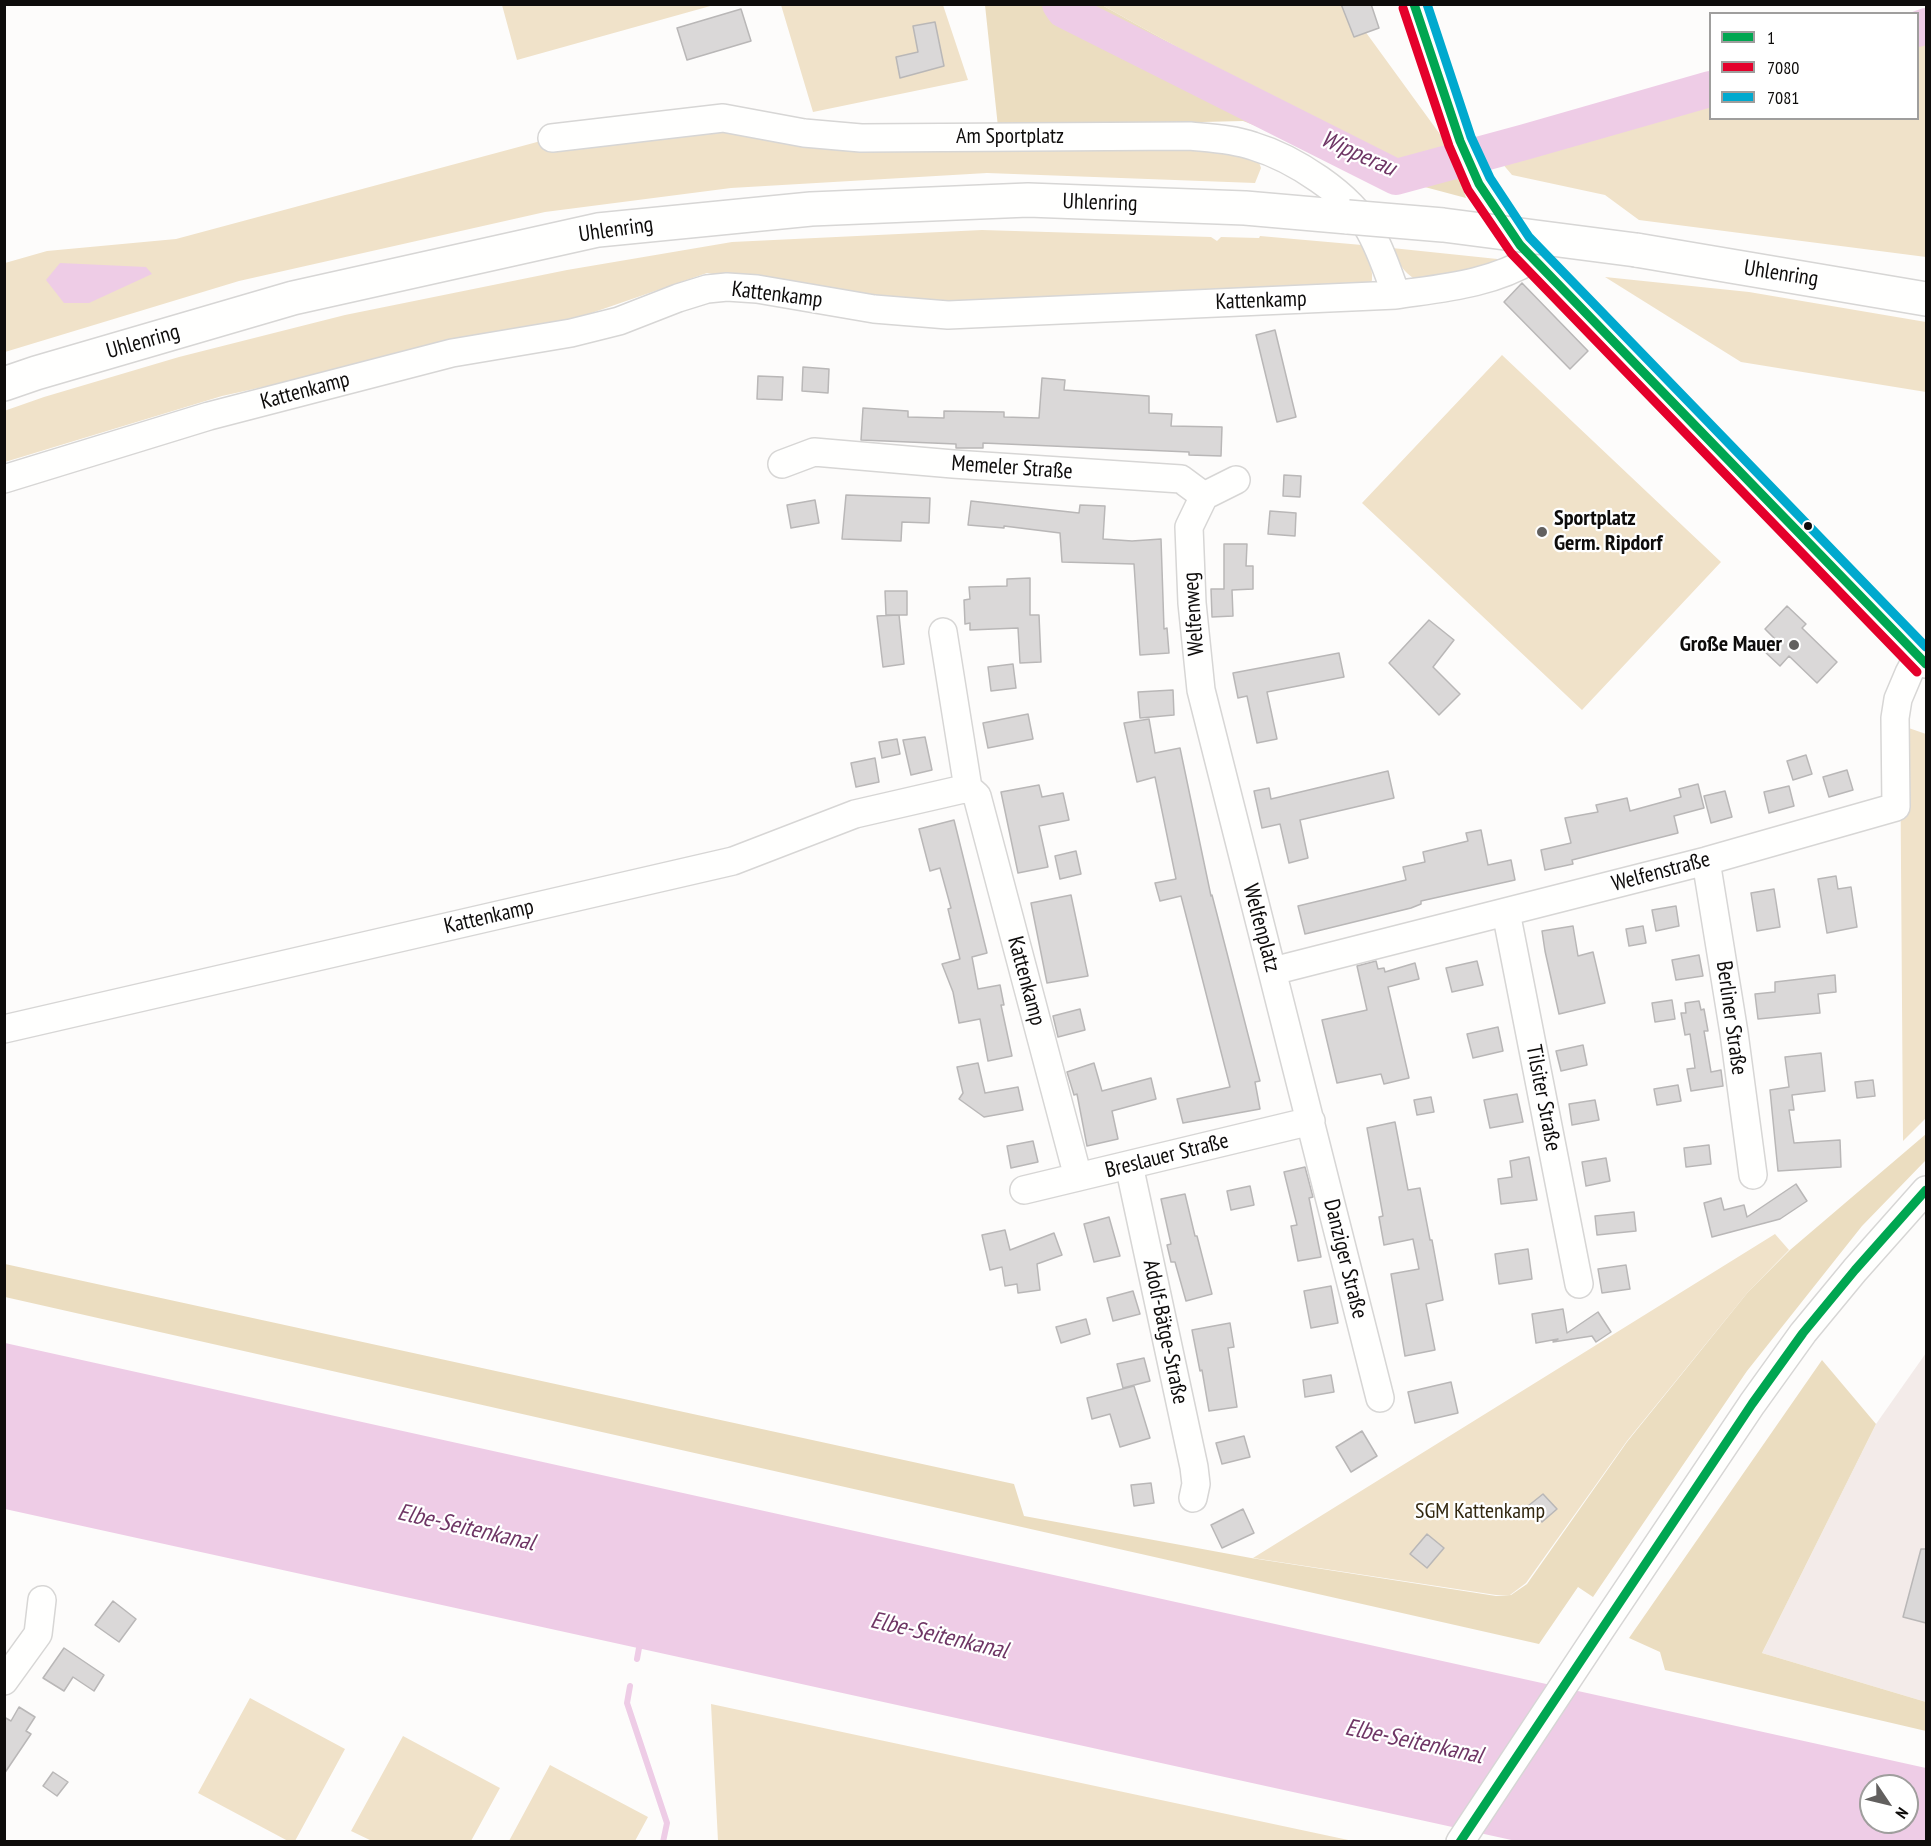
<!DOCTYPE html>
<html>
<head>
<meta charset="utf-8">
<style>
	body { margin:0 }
	#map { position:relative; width:1931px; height:1846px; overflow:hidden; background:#fdfcfb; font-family:"PT Sans Narrow",sans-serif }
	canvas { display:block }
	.frame { position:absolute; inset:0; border:6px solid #0e0c0b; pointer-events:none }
	.legend { position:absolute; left:1709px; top:12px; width:210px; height:108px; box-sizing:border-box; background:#fff; border:2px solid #9f9e9d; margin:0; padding:8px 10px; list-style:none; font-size:18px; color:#0e0c0b }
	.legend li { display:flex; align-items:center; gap:12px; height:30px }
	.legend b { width:30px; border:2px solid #9f9e9d }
	.north { position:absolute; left:1859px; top:1774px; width:60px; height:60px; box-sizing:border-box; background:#fff; border:2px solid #9f9e9d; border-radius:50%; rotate:125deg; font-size:16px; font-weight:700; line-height:24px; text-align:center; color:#0e0c0b }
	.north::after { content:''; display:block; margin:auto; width:21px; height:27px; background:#62605f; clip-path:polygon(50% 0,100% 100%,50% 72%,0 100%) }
</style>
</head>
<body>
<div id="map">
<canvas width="1931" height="1846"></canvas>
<div class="frame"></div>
<ul class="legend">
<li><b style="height:8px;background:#00a651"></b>1</li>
<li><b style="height:8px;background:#e4002b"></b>7080</li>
<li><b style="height:8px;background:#00a9ce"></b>7081</li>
</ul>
<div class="north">N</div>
</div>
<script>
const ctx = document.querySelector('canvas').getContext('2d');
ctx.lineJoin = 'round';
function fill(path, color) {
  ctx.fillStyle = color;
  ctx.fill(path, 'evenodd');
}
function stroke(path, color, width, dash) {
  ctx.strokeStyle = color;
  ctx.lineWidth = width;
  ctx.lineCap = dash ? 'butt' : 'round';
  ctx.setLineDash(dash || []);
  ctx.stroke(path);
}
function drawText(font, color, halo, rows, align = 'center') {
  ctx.font = font + ' "PT Sans Narrow",sans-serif';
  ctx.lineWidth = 4.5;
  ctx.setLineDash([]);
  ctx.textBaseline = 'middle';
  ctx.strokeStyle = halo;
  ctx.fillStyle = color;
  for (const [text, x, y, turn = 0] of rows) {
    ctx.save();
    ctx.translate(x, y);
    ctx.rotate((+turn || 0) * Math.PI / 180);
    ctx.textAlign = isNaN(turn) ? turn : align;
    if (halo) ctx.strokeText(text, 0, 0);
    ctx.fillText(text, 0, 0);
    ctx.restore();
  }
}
fill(new Path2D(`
	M1926,1353V1702L1762,1653L1876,1424Z`), '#f3ebe9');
fill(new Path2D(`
	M502,5V4L714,5L517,60Z
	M781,5H943L968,80L813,112Z
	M1102,5H1346L1450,148L1399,171Z
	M1926,32V257L1639,220L1605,195L1512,175L1496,156L1710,94V118H1918V34Z
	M613,126L1240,151L1258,159L1261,168L1255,183L987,173L731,188L545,212L239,281L5,352V263L47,251L176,239L552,138Z
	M982,230L1211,237L1217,241L1221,237L1259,238L1260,236L1362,245C1368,258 1375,271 1371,285L939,306L814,291L707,273L580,317L222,396L5,462L4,411L44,397L179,357L345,315L567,270L732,242Z
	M1392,248L1507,260L1423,284C1406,275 1399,266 1392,248Z
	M1605,277L1749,292L1926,322V392L1741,362Z
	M1502,355L1721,562L1582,710L1362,503Z
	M1900,725L1926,734V1118L1903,1141Z
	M1775,1234L1789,1250L1748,1292L1627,1441L1526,1583L1510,1595H1496L1253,1558Z
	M250,1698L345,1749L295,1841H288L198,1793Z
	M711,1704L1353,1841H718Z
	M403,1736L500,1788L471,1841H372L351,1831Z
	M550,1765L648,1817L635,1841H509Z`), '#f0e2c9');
fill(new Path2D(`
	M985,5H1102L1399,171L1450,148L1466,198L1391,178L1243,121L998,127Z
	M1926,1134V1160L1862,1226L1747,1371L1593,1597L1578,1587L1539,1644L5,1297V1264L1014,1484L1024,1516L1251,1558L1496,1596L1511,1595L1527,1584L1627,1442L1748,1292L1790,1250Z
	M1822,1360L1876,1424L1762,1653L1926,1702V1731L1665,1670L1660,1652L1629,1638Z`), '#ebddc0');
fill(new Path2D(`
	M60,263L146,267L152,274L89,303H64L46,280Z
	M5,1343L1926,1768V1841H1516L5,1509ZM1871,1786H1907V1822H1871Z`), '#eecce6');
stroke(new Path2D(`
	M637,1659L639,1648
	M630,1686L627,1703L667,1823L663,1842`), '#eecce6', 6);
stroke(new Path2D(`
	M1060,4L1064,10L1396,177L1525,142L1710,89
	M1918,29L1926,26`), '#eecce6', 36);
const building = new Path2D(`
	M1341,4H1371L1379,28L1354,37Z
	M741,9L751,41L687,60L677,28Z
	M935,22L944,66L900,78L896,57L918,52L913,26Z
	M1522,283L1588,351L1570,369L1504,302Z
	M1275,330L1296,417L1277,422L1256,335Z
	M803,367L829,369L828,393L802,391Z
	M758,376L783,377L782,400L757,399Z
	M1042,378L1065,380L1064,390L1149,396V413L1172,414L1171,426L1222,427L1221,456L1189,455V452L983,443V448H956V444L861,440L863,408L908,411V417L944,418V411L1004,412V417L1039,418Z
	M1284,475L1301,476L1300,497L1283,496Z
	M846,495L930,498L929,523L902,522L901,541L842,539Z
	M815,500L819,523L791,528L787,505Z
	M971,501L1079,513L1080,505L1105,506L1103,539L1132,541L1161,539L1164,629L1167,628L1169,653L1140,655L1134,564L1062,562L1060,533L1004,526V528L968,525Z
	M1270,511L1296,513L1295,536L1268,534Z
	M1224,544H1247L1246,566H1253V589L1232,590L1233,616L1212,617L1211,589H1224Z
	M1030,578V615H1039L1041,662L1020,663L1018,628L970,630V623L965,624L964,600L970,599L969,587L1007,586V579Z
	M885,591H907V615H886Z
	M1787,606L1806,624L1802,628L1837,662L1817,683L1789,656L1780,666L1764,651L1775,639L1765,629Z
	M899,615L904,664L883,667L877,616Z
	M1429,620L1454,640L1433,667L1460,694L1439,715L1389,663Z
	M1339,653L1344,677L1267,692L1277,739L1257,743L1247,696L1238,698L1233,673Z
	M1013,664L1016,688L991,691L988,667Z
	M1173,690L1174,715L1140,718L1138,692Z
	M1028,714L1033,739L988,748L983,723Z
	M1149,719L1155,753L1180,748L1211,896L1212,895L1260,1081L1255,1082L1260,1109L1183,1123L1177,1099L1230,1087L1181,896L1160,901L1155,883L1176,879L1155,777L1137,782L1124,723Z
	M925,737L932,770L911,775L903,740Z
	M897,739L900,754L882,758L879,742Z
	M1806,755L1812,774L1793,780L1787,761Z
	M875,758L879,782L856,787L851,763Z
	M1847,770L1853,790L1829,797L1823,777Z
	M1388,771L1394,798L1300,820L1308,858L1289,863L1280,824L1262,828L1254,791L1269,788L1271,799Z
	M1698,784L1704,808L1674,816L1678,833L1572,860L1573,864L1545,870L1541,850L1571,843L1565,818L1598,812L1596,805L1627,798L1630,811L1681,797L1679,789Z
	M1039,785L1042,797L1063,793L1069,820L1039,826L1048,867L1018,873L1001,792Z
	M1789,786L1794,806L1769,813L1764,792Z
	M1725,791L1732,817L1711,823L1704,796Z
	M954,820L987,953L972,957L978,989L1000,985L1004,1005H1001L1012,1056L988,1061L980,1019L959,1023L953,992L942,964L960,959L948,909L951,908L940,868L930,871L919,829Z
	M1481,830L1488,865L1511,860L1515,880L1421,901V904L1411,908L1305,934L1298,906L1406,880L1403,867L1425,862L1423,852L1468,841L1466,833Z
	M1076,851L1081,874L1060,879L1055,856Z
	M1836,876L1838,889L1851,887L1857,927L1827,933L1818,879Z
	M1774,889L1780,927L1757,931L1751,893Z
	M1071,895L1088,976L1047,983L1031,903Z
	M1676,906L1679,926L1656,931L1652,910Z
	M1573,926L1578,956L1593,952L1605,1003L1559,1014L1545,951L1542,931Z
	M1643,926L1646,943L1629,946L1626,929Z
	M1699,955L1703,976L1676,980L1672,960Z
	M1376,961L1378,969L1384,968L1385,972L1415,963L1419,979L1388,987L1409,1078L1384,1084L1381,1074L1337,1083L1322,1020L1367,1010L1357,966Z
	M1477,961L1483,985L1452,992L1446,968Z
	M1835,975L1836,992L1818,994L1820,1013L1758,1019L1755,994L1775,992V982Z
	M1672,1000L1675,1019L1655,1022L1652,1003Z
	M1699,1001L1701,1010L1704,1009L1708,1031H1704L1711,1072L1721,1070L1723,1086L1691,1091L1687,1069L1695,1068L1690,1034L1685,1035L1681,1013H1686L1685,1003Z
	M1080,1009L1085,1030L1058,1037L1053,1016Z
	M1498,1027L1503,1051L1473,1058L1467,1034Z
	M1583,1045L1587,1065L1561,1071L1556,1051Z
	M1821,1053L1825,1091L1792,1095L1794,1110H1789L1794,1143L1840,1140L1841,1167L1778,1171L1770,1090L1789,1087L1785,1057Z
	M978,1063L985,1093L1018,1087L1023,1110L984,1117L959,1099L963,1093L957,1067Z
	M1094,1063L1102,1091L1151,1078L1156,1099L1112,1111L1118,1139L1087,1146L1077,1094L1074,1095L1067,1072Z
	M1873,1080L1875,1096L1857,1098L1855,1082Z
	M1678,1085L1681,1101L1657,1105L1654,1089Z
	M1517,1094L1523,1122L1490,1128L1484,1100Z
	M1431,1097L1434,1112L1417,1115L1414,1100Z
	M1595,1100L1599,1120L1572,1125L1569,1104Z
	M1395,1122L1408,1190L1420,1188L1430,1240H1432L1443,1300L1426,1304L1435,1350L1405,1356L1391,1274L1419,1269L1413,1239L1384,1245L1379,1217L1383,1216L1367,1128Z
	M1033,1141L1038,1162L1011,1168L1007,1146Z
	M1709,1145L1711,1164L1686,1167L1684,1148Z
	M1529,1157L1537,1200L1501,1204L1498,1179L1512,1177L1510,1161Z
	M1606,1158L1610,1181L1586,1186L1582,1162Z
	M1305,1167L1313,1197L1309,1198L1321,1257L1298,1261L1291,1226L1297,1225L1284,1172Z
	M1796,1184L1807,1201L1780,1219L1712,1237L1704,1203L1721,1198L1724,1210L1744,1205L1747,1217Z
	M1250,1186L1254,1205L1231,1210L1227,1191Z
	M1185,1194L1195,1236H1197L1212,1294L1186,1301L1175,1262H1171L1167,1245L1171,1244L1161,1199Z
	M1634,1212L1636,1231L1597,1235L1595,1216Z
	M1109,1217L1120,1256L1094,1262L1084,1224Z
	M1005,1230L1010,1250L1054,1233L1062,1255L1037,1264L1040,1290L1018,1293L1017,1284L1005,1286L1002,1267L990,1270L982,1235Z
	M1528,1249L1532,1279L1499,1284L1495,1254Z
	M1626,1265L1630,1289L1602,1293L1598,1269Z
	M1331,1286L1338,1323L1311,1328L1304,1291Z
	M1133,1291L1140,1314L1113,1321L1107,1298Z
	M1563,1309L1567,1333L1598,1312L1611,1332L1596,1342L1592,1336L1553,1342L1558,1339L1536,1343L1532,1314Z
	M1086,1319L1090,1334L1061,1343L1056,1327Z
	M1230,1323L1234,1347L1228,1348L1237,1407L1209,1411L1202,1370L1200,1371L1192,1330Z
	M1144,1358L1150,1381L1123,1388L1117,1364Z
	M1331,1375L1334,1392L1305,1397L1303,1380Z
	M1451,1382L1458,1413L1415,1423L1408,1392Z
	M1134,1386L1150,1438L1120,1447L1110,1414L1092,1419L1087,1398Z
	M1362,1431L1377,1456L1351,1472L1336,1447Z
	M1244,1436L1250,1457L1222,1464L1216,1443Z
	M1151,1483L1154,1503L1134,1506L1131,1485Z
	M1543,1494L1557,1509L1542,1522L1528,1506Z
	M1243,1509L1254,1533L1222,1548L1211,1525Z
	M1427,1534L1444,1548L1427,1568L1410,1554Z
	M1921,1549H1926V1623L1903,1617Z
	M113,1601L136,1619L119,1642L95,1625Z
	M64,1648L104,1675L94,1691L73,1677L64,1691L43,1678Z
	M19,1707L35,1717L26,1731L31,1734L4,1774V1717L11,1721Z
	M53,1772L68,1782L57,1796L43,1786Z`);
fill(building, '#dad8d8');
stroke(building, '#b9b7b7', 1.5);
const minor = new Path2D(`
	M1414,4L1460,141L1479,184L1520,245L1747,481L1926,664
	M552,138L723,118L804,133L861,138L1190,136C1210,138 1233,139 1253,146C1293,158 1350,194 1370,231C1381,251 1389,274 1396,295
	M782,464L814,452L953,464L1181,479L1204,496L1236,480
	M4,479L209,416L452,353L571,333L619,321L678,298L707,289L727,287L757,289L874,309L948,315L1396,295C1442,288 1492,284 1532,259
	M1204,496L1189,527L1192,603L1201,690L1380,1398
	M943,632L968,788
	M1706,861L1734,1033L1753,1175
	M1506,912L1579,1284
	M1273,971L1706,861L1896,807L1895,718L1898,699L1909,673L1918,656
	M4,1029L733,861L855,814L968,788L977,796L1078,1177
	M1129,1165L1194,1467L1196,1484L1193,1498
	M1024,1190L1311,1121
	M4,1681L38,1634L42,1600
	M1460,1842L1601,1629L1752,1404L1803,1333L1855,1270L1926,1190`);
const highway = new Path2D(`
	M1636,250L1926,299
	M4,384L36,373L293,298L598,230L811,209L1028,200L1245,208L1348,217`);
stroke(minor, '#d7d6d5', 30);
stroke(highway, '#d7d6d5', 36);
stroke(minor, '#fffffe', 27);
stroke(highway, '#fffffe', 33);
const highwayBridge = new Path2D(`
	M1348,217L1443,225L1636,250`);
stroke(highwayBridge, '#d7d6d5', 36, []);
stroke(highwayBridge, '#fffffe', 33);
stroke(new Path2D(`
	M1414,4L1460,141L1479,184L1520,245L1926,664
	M1460,1842L1752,1404L1803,1333L1855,1270L1926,1190`), '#00a651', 9);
stroke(new Path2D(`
	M1403,8L1449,146L1468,190L1511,253L1917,672`), '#e4002b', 9);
stroke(new Path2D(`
	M1427,4L1471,137L1490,178L1529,237L1926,647`), '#00a9ce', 9);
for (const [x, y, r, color] of [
	[1808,526,5,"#0e0c0b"],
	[1542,532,6,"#62605f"],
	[1794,645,6,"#62605f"]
]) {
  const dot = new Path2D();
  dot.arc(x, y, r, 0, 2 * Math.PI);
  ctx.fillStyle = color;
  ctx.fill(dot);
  stroke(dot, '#fff', 2);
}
drawText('22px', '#0e0c0b', '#fff', [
	["Am Sportplatz",1010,137],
	["Uhlenring",1100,203,2],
	["Uhlenring",616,230,-8],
	["Uhlenring",1781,274,9],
	["Kattenkamp",777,295,7],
	["Kattenkamp",1261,301,-2],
	["Uhlenring",143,342,-16],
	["Kattenkamp",305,391,-15],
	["Memeler Straße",1012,468,4],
	["Welfenweg",1194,614,-94],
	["Welfenstraße",1661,872,-15],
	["Kattenkamp",489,917,-13],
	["Welfenplatz",1261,928,75],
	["Kattenkamp",1026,981,75],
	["Berliner Straße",1731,1018,82],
	["Tilsiter Straße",1543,1098,79],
	["Breslauer Straße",1167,1156,-14],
	["Danziger Straße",1345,1259,76],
	["Adolf-Bätge-Straße",1165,1332,78]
]);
drawText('bold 22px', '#0e0c0b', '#fff', [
	["Sportplatz",1554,519],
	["Germ. Ripdorf",1554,544],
	["Große Mauer",1782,645,"right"]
], 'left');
drawText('22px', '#332810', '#fff', [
	["SGM Kattenkamp",1480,1512]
]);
drawText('italic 24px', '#6f3665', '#fff', [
	["Wipperau",1358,154,24],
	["Elbe-Seitenkanal",466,1528,13],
	["Elbe-Seitenkanal",939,1636,13],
	["Elbe-Seitenkanal",1414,1742,12]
]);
</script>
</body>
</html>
